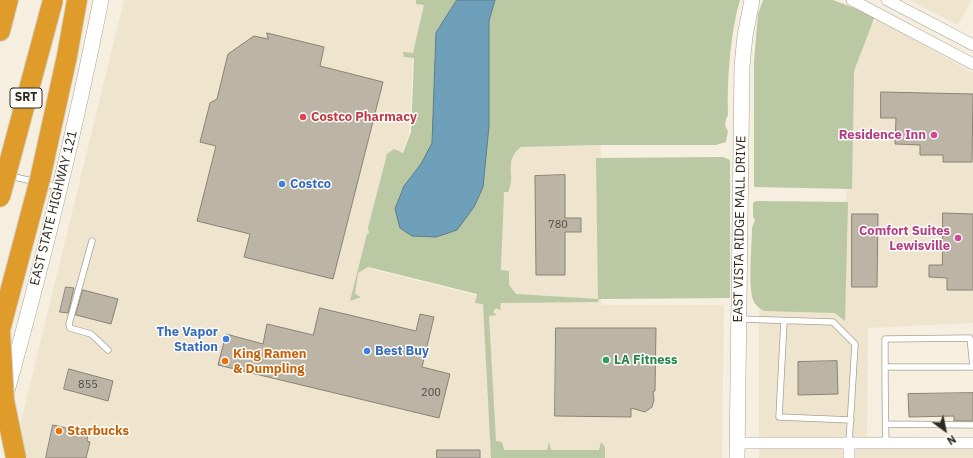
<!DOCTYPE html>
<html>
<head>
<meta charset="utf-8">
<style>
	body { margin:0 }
	#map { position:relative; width:973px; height:458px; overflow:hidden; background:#f6efdf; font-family:"IBM Plex Sans",sans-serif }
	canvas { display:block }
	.north { position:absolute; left:925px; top:410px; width:40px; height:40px; -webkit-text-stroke:3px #fefdf9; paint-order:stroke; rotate:147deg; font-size:11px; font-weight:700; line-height:16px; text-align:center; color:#2d2a24 }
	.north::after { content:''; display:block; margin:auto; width:14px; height:18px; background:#2d2a24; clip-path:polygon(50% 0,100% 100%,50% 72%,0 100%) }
</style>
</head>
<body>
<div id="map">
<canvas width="973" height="458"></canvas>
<div class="north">N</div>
</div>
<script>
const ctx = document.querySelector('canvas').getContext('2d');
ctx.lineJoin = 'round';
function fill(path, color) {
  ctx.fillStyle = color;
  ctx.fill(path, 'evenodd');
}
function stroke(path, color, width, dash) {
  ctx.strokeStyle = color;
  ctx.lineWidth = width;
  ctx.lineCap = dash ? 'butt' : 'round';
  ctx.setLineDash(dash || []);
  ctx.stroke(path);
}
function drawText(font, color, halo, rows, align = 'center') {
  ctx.font = font + ' "IBM Plex Sans",sans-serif';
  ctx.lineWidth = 3;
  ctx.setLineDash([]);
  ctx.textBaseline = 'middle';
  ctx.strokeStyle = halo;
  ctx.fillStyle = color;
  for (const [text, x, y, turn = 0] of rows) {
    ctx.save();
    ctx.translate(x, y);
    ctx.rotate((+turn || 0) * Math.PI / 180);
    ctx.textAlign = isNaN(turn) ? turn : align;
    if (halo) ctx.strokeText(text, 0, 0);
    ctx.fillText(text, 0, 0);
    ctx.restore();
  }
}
fill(new Path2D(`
	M124,0H429L424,9L413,60L409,134L401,156L370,269L483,297L484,305H502L503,142H601V305H724L722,458H12Z
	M909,0H971L958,25Z
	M877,19L973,73V323L868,328L867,436L973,438V458H759V308L836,312L843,320L845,202L849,181L851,72L871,26Z`), '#efe4ce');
fill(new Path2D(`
	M416,0H740C730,34 727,80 728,115C725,121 724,126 728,131L726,142L716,145H594L521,147C502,162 517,174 508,192H504L501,270L509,271V285L516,294L598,299L596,158L723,157L730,160V298L599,299L598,302L501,303L500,310L496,308L493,312L497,315L489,316L496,441L502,442L504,450H547L549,442L551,450H599L601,442L605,447V458H491L483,304L475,303L477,294L368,267L358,273L355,294L361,297L350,301L367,234L369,233L368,228L387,154L394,149L403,153L411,132L414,58L404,57L403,52L413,53L424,5L416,4Z
	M763,0H833L875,16L854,71L852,189L754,187V62L758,14Z
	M756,201L848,202L845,321L835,313L764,311C759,308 755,305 753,300C748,284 752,246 752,228L755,220L753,217V203Z`), '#bac8a4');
const water = new Path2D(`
	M457,0H495L489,21V126L483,187L474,207L457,230L436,237L412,236L400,228L395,209L404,186L421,164L432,143L436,33Z`);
fill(water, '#6ea0b9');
stroke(water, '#5a7d8c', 1);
const building = new Path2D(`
	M267,33L324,47L320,66L383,82L333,279L244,257L250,234L197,221L216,146L200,142L210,103L217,99L228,54L254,36L268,39Z
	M881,92L973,94L972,162H943V155H920V145L895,144L896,118H881Z
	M565,175V218H581V232H565V275H536L535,176Z
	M943,213L973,214V290H947V278L929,277V265H942Z
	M852,214H878L877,287H852Z
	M66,287L74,288L68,313L60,312Z
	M83,290L118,299L111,324L76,315Z
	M320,308L416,331L420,314L434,317L422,367L450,374L439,418L218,365L226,334L263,344L267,324L313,335Z
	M556,328H656L655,391H653L654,400L652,407L645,412L631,408V417L555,416Z
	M837,361L838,394L798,395V362Z
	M69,369L113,381L108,401L64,389Z
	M973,393V421H954V416L909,417L908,394Z
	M53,425L88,433L87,441L90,442L86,458H46Z
	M437,450H480V458H437Z`);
fill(building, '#bcb5a6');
stroke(building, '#8a8375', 1);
const service = new Path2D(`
	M10,176L59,187
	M92,241L69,324L70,328L91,334L108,350
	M739,319L833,322L855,344L849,443
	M784,321L779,417L851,420
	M885,367H973L970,338L885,339C885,374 885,409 886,443
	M886,424L973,425`);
const minor = new Path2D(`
	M852,0L973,64
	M887,0L973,45
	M737,443H973
	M849,458V443`);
const secondary = new Path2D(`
	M7,391C43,262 75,131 101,0
	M737,458L742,66L745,36L752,0`);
const motorway = new Path2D(`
	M0,31L8,0
	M40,179L67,56L77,0`);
stroke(service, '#a8a192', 7);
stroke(minor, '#a8a192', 12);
stroke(secondary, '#a8a192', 16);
stroke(motorway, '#d5d4d3', 22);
stroke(service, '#fff', 5.5);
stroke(minor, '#fff', 11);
stroke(secondary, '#fff', 15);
stroke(motorway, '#df9c2a', 20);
const motorwayBridge = new Path2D(`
	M0,197L53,0
	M16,458L4,400L0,330L40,179`);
stroke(motorwayBridge, '#d5d4d3', 22, []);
stroke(motorwayBridge, '#df9c2a', 20);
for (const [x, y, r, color] of [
	[303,117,4,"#e0444e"],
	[934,135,4,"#d1479c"],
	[282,184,4,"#3f7fe0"],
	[958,238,4,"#d1479c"],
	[226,339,4,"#3f7fe0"],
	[367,351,4,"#3f7fe0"],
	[606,360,4,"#2e9e5b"],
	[225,361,4,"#e8710a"],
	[59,431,4,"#e8710a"]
]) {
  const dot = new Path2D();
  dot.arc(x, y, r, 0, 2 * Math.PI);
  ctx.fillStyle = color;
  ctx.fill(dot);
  stroke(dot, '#fefdf9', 1.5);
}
drawText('11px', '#514d44', null, [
	["780",558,225],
	["855",88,385],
	["200",431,393]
]);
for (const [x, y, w] of [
	[26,98,32]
]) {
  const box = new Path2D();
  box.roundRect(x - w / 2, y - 10, w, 20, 3);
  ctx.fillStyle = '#fefdf9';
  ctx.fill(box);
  stroke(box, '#2d2a24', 1);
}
drawText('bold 12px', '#2d2a24', null, [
	["SRT",26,98]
]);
drawText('bold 13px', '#be3a42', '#fefdf9', [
	["Costco Pharmacy",311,117]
], 'left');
drawText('bold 13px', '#b23c85', '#fefdf9', [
	["Residence Inn",926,135],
	["Comfort Suites",950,231],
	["Lewisville",950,246]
], 'right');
drawText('bold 13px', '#366cbe', '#fefdf9', [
	["Costco",290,184],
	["The Vapor",218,332,"right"],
	["Station",218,347,"right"],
	["Best Buy",375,351]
], 'left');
drawText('13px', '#2d2a24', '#fefdf9', [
	["EAST STATE HIGHWAY 121",54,208,-76],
	["EAST VISTA RIDGE MALL DRIVE",740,229,-89]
]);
drawText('bold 13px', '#c56008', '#fefdf9', [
	["King Ramen",233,354],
	["& Dumpling",233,369],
	["Starbucks",67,431]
], 'left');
drawText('bold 13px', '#27864d', '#fefdf9', [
	["LA Fitness",614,360]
], 'left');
</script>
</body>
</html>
